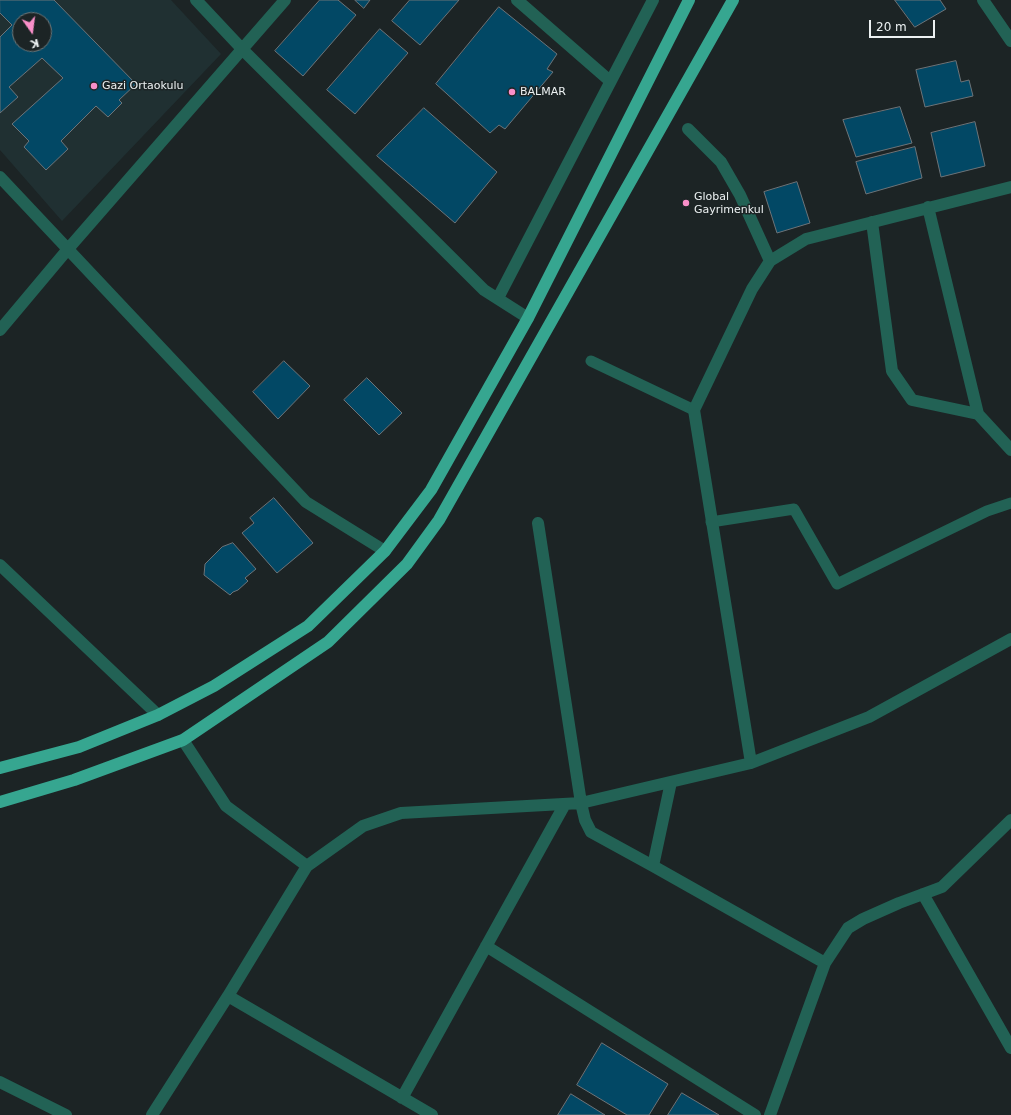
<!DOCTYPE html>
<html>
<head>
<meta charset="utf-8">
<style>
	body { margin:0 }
	#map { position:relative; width:1011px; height:1115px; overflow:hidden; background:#1c2425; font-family:"DejaVu Sans",sans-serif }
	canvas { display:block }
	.north { position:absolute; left:12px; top:12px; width:40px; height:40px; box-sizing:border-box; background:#1c2425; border:1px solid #6f7677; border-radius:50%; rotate:166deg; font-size:11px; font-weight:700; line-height:16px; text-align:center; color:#ecf1f2 }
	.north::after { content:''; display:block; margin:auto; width:14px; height:18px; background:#f98fc9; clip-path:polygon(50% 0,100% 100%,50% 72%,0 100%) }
	.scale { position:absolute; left:869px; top:20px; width:66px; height:18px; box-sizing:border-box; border:2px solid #ecf1f2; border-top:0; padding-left:5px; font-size:12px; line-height:14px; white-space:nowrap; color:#ecf1f2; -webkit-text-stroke:3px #1c2425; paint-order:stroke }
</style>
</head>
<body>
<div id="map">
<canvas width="1011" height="1115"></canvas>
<div class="north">K</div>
<div class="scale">20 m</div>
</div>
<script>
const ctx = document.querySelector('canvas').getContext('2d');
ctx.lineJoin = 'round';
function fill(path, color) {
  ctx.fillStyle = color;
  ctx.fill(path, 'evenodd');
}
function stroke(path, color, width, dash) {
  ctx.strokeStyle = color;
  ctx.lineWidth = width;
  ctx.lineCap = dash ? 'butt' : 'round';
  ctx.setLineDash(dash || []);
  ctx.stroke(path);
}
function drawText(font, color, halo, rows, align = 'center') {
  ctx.font = font + ' "DejaVu Sans",sans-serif';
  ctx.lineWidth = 3;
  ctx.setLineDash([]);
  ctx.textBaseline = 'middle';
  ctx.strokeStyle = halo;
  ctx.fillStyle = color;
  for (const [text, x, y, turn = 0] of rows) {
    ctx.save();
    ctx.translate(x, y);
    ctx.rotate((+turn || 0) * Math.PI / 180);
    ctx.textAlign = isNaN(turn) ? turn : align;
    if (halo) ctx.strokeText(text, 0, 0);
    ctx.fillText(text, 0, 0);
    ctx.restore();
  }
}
fill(new Path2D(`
	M0,0H171L221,54L62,221L0,150ZM20,20H44V44H20Z`), '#203032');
const building = new Path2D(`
	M0,0H54L136,84L119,100L122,103L108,117L96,106L61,141L68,149L46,170L24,147L29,141L12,124L63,78L42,58L9,87L18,97L0,113V37L12,25L0,13ZM20,20H44V44H20Z
	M320,0H338L356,15L303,76L275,51Z
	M355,0H370L364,8Z
	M410,0H459L420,45L392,21Z
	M895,0H940L946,9L915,27Z
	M499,7L557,54L547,69L553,72L505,129L499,125L490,133L436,84Z
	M380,29L408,53L355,114L327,90Z
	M956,61L961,82L969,80L973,96L925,107L916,70Z
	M900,107L912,143L856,157L843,120Z
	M424,108L497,172L455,223L377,156Z
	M975,122L985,166L941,177L931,133Z
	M915,147L922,178L866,194L856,162Z
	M797,182L810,223L777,233L764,192Z
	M284,361L310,386L278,419L253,392Z
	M367,378L402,413L379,435L344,400Z
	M274,498L313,543L277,573L242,533L254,523L250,518Z
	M233,543L256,569L245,578L248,581L238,590L233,592L230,595L204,575L205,564L222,547Z
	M602,1043L668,1084L649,1115H627L577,1085Z
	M682,1093L719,1115H668Z
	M571,1094L605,1115H558Z`);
fill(building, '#024865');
stroke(building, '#6d7479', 1);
stroke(new Path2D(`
	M591,361L694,410
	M711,522L794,509L837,584L987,511L1011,503`), '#226255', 11);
stroke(new Path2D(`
	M196,0L243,50L484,290L528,318
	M517,0L610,81
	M983,0L1011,41
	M688,129L721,162L740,195L770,261
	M0,177L306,502L385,551
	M928,207L978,414
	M872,222L892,371L912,400L978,414L1011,450
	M498,298L653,0
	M0,330L68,249L285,0
	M538,523L581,803L585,820L591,832L653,866L825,963L770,1115
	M0,565L158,715
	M183,740L226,806L307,866
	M751,763L694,410L752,289L770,261L806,239L1011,187
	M653,866L671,782
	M923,894L1011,1048
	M486,946L755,1115
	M825,963L848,928L863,919L899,903L942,887L1011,820
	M228,996L432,1115
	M402,1098L565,804
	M152,1115L228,996L307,866L363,826L401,813L581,803L751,763L869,717L1011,639`), '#226255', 12);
stroke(new Path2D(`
	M0,1082L66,1115`), '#226255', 12);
stroke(new Path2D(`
	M0,768L79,747L158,715L214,686L308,626L385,551L431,490L528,318L689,0
	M0,802L74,780L183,740L328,642L407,564L439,520L733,0`), '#36a690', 12);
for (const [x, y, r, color] of [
	[94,86,4,"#f98fc9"],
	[512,92,4,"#f98fc9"],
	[686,203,4,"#f98fc9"]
]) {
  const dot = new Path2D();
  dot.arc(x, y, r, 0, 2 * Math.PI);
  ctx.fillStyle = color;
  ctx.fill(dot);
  stroke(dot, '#1c2425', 1.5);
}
drawText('11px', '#ecf1f2', '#1c2425', [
	["Gazi Ortaokulu",102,86],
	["BALMAR",520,92],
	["Global",694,197],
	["Gayrimenkul",694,210]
], 'left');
</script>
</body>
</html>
